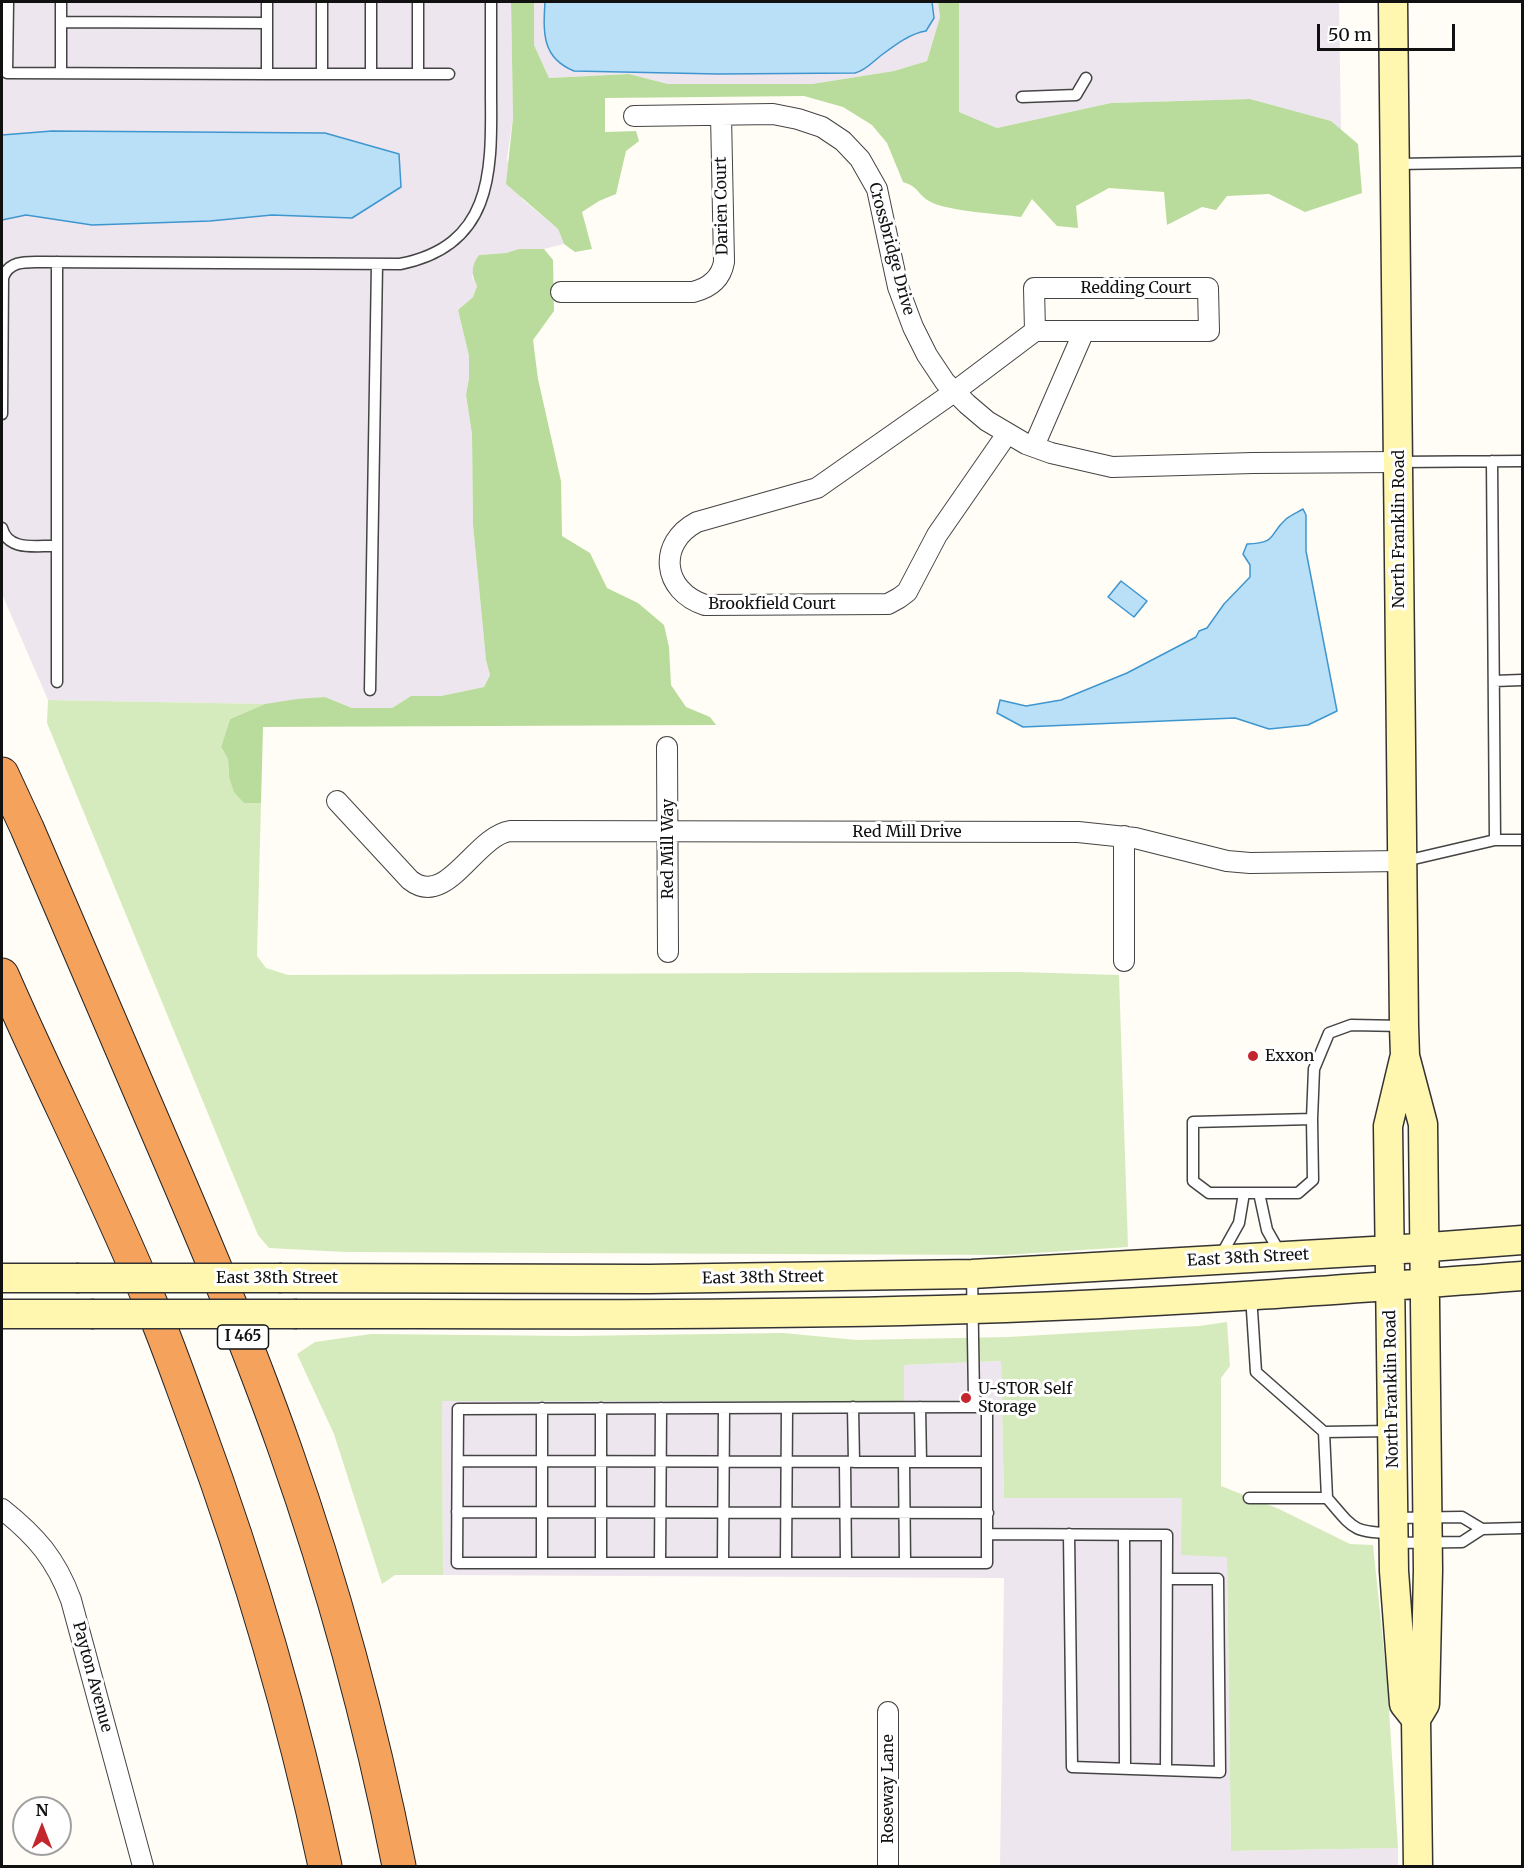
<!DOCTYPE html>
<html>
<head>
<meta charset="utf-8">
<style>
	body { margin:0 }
	#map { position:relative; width:1524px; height:1868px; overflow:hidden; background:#fffdf5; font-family:Merriweather,serif }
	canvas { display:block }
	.frame { position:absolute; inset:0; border:3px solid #111; pointer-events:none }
	.north { position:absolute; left:12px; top:1796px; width:60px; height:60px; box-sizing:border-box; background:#fff; border:2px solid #a0a0a0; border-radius:50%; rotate:0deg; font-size:16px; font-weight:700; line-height:24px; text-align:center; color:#111 }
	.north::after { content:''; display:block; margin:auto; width:21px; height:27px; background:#c4262e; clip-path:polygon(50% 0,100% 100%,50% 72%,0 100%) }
	.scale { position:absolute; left:1317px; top:24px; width:138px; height:27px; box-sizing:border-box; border:3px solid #111; border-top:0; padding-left:8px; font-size:18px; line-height:21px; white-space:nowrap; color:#111; -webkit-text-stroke:4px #fff; paint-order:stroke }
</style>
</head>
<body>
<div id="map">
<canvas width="1524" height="1868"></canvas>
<div class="frame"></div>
<div class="north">N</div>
<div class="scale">50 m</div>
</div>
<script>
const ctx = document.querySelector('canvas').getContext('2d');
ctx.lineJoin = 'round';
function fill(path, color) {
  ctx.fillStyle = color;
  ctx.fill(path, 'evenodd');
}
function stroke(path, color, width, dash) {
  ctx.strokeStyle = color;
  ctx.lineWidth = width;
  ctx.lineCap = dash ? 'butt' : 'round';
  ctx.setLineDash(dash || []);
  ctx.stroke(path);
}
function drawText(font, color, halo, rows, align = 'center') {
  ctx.font = font + ' Merriweather,serif';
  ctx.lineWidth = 6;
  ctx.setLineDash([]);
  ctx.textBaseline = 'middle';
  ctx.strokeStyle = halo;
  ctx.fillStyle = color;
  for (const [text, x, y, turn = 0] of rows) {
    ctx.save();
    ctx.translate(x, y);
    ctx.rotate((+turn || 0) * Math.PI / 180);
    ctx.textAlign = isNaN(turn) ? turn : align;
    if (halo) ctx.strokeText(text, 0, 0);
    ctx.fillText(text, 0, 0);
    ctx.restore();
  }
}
fill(new Path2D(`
	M2,2H511L513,118L507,159L522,199L558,229L564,244L544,249H519L506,253L479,255L472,277L477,286L473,297L458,310L469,356V378L466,395L472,434L473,525L486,660L490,675L484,687L441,696H411L392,708H352L325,697L265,704L48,700L2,594Z
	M534,2H938L940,17L927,61L894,71L812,84H668L629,74L549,78L534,45Z
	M959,2H1339L1341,130L1331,121L1250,99L1111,103L997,128L959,112Z
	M1001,1361L1004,1498H1182L1227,1557L1231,1851L1398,1848V1866H1000L1004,1578L443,1575L442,1401H903L904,1365Z`), '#eee6ef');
fill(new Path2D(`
	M48,700L265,704L230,719L221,747L228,759L229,777L244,803H261L257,956L266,968L288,975L1018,972L1119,975L1128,1247L1005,1255L345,1252L269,1248L258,1235L47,723Z
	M1227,1322L1230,1366L1221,1378V1486L1279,1509L1350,1544L1373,1545L1387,1680L1398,1848L1231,1851L1227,1557L1181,1555L1182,1498H1004L1001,1361L904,1365V1401H442L443,1575H395L382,1584L334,1434L297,1354L315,1342L371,1334L572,1336L783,1333L857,1340L1008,1337L1199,1326Z`), '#d5ebbd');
fill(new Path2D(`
	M511,2H534V45L549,78L629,74L668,84H812L894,71L927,61L940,17L938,2H959V112L997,128L1111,103L1250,99L1331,121L1358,144L1362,193L1305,212L1269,194L1227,196L1216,210L1202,207L1167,225L1164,192L1109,188L1076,206L1078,228L1057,226L1032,199L1021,217C1001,214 944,211 929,201C917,194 919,187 903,182L887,143L872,125L843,107L804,96L605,98V132L636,131L639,141L626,151L616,194L599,201L582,212L592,249L575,252L564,244L558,229L506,184L513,118Z
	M519,249H544L553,260L554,311L533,340L538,379L561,481L562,536L590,553L607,588L638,603L664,625L669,647L671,685L686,707L710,717L716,725L263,727L261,803H244L234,792L229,777L228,759L221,747L230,719L265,704L297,699L325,697L352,708H392L411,696H441L484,687L490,675L486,660L473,525L472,434L466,395L469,378V356L458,310L473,297L477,286C471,274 471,266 479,255L506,253Z`), '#b9dc9c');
const water = new Path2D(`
	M545,2H932L934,18L926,31C911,33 895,45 883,54C873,61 867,70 855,73L718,74L574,71C542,58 543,33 545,2Z
	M52,131L325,133L399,154L401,187L352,218L272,215L210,221L92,225L26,215L2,220V135Z
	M1303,509L1306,515V551L1337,711L1308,725L1269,729L1235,718L1023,727L997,713L1000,700L1026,706L1061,700L1127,673L1196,637L1199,631L1207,628L1224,604L1250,577V565L1243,554L1247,544C1278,543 1268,535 1286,519C1291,515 1298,512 1303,509Z
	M1121,581L1147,601L1134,617L1108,597Z`);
fill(water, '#b9e0f7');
stroke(water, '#3f96cf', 1.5);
const service = new Path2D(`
	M8,2L7,73L267,74
	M267,2V74H449
	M61,22L267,23
	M61,73V2
	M322,74V2
	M371,74V2
	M418,74V2
	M1022,97L1076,95L1086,78
	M1396,164L1522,162
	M2,414L3,278C9,260 27,262 42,262L400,264C491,246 492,175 491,98C491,66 491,34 491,2
	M1492,461L1495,840
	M1399,462L1522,461
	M2,528C8,552 37,545 57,546
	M1494,681L1522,680
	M57,682V262
	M370,690L377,264
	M1405,861L1495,840H1522
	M1312,1119L1313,1180L1298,1193H1209L1193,1181V1122Z
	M1312,1119L1314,1069L1329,1033L1351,1025L1403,1026
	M1259,1193L1267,1230L1280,1253
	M1220,1257L1239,1223L1244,1193
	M972,1274L974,1399L965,1407H987L974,1399
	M1251,1295L1256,1372L1324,1432L1391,1431
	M853,1407L854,1462
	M920,1407L921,1462
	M965,1407L458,1409L457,1563H987V1407
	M542,1408V1563
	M458,1461L987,1462
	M845,1462L846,1563
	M904,1462L905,1563
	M1249,1498H1327L1324,1432
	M1327,1498C1353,1528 1352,1533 1394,1533
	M457,1512L988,1513
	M1394,1518L1462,1517L1482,1529L1522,1528
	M988,1534L1167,1535L1166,1770
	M1069,1534L1072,1767L1220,1772L1218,1579H1167
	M1124,1535L1125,1768
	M1394,1543L1462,1542L1482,1529
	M601,1563V1408
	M660,1563L661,1408
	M723,1563L724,1408
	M786,1563L787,1408`);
const minor = new Path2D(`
	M634,116L773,114L798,119L822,127L843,141L860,159L877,189L898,287L913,327L927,355L945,382L967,404L987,421L1026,444L1051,453L1112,467L1253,463L1399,462
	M561,292H693C709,288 721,279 724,262L721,115
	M1007,434L937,535L907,592L899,598L888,604L705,605C662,591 657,543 697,522L817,488L954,392L1035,331H1209L1208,288H1034L1035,331
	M1034,446L1084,331
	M667,747L668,952
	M337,801L410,880C447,909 474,837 510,831L1078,832L1135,838L1227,861L1250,863L1401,861
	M1124,836V961
	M2,1509C36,1536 56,1559 71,1600L143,1866
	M888,1712V1866`);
const secondary = new Path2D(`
	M1393,2L1404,1026L1405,1056L1423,1124L1428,1570L1425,1704L1416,1719L1418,1866
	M1404,1059L1388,1126L1394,1571L1404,1704L1416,1719
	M2,1278H76
	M282,1278L649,1279L972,1274L1390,1250L1522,1240
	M2,1314H91
	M297,1314C533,1314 770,1316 1006,1308C1178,1302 1350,1289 1522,1276`);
const motorway = new Path2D(`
	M2,774L27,828C72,932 116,1036 161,1140C205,1242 248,1344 285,1449C333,1585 371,1725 399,1866
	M2,975C49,1083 103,1188 148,1297C166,1339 181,1383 197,1426C250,1570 293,1716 325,1866`);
stroke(service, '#444', 13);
stroke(minor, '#444', 22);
stroke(secondary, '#333', 31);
stroke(motorway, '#222', 35);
stroke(service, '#fff', 10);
stroke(minor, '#fff', 20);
stroke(secondary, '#fff6b0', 28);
stroke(motorway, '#f5a25d', 33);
const secondaryBridge = new Path2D(`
	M76,1278H282
	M91,1314H297`);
stroke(secondaryBridge, '#333', 31, []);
stroke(secondaryBridge, '#fff6b0', 28);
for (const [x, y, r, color] of [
	[1253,1056,6,"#c4262e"],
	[966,1398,6,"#c4262e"]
]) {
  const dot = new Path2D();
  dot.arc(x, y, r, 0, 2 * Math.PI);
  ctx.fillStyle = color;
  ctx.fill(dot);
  stroke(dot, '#fff', 2);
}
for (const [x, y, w] of [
	[243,1337,51]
]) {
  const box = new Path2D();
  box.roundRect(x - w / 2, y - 12, w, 24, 4.5);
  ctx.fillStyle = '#fff';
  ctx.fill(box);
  stroke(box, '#111', 1.5);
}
drawText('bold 15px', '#111', null, [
	["I 465",243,1337]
]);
drawText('16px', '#111', '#fff', [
	["Darien Court",722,206,-91],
	["Crossbridge Drive",891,249,75],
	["Redding Court",1136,288],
	["North Franklin Road",1399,529,-90],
	["Brookfield Court",772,604],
	["Red Mill Drive",907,832],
	["Red Mill Way",668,849,-90],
	["East 38th Street",1248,1258,-3],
	["East 38th Street",277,1278],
	["East 38th Street",763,1278,-1],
	["North Franklin Road",1392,1389,-91],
	["Payton Avenue",92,1677,75],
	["Roseway Lane",888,1789,-90]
]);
drawText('16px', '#111', '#fff', [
	["Exxon",1265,1056],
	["U-STOR Self",978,1389],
	["Storage",978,1407]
], 'left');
</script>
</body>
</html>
